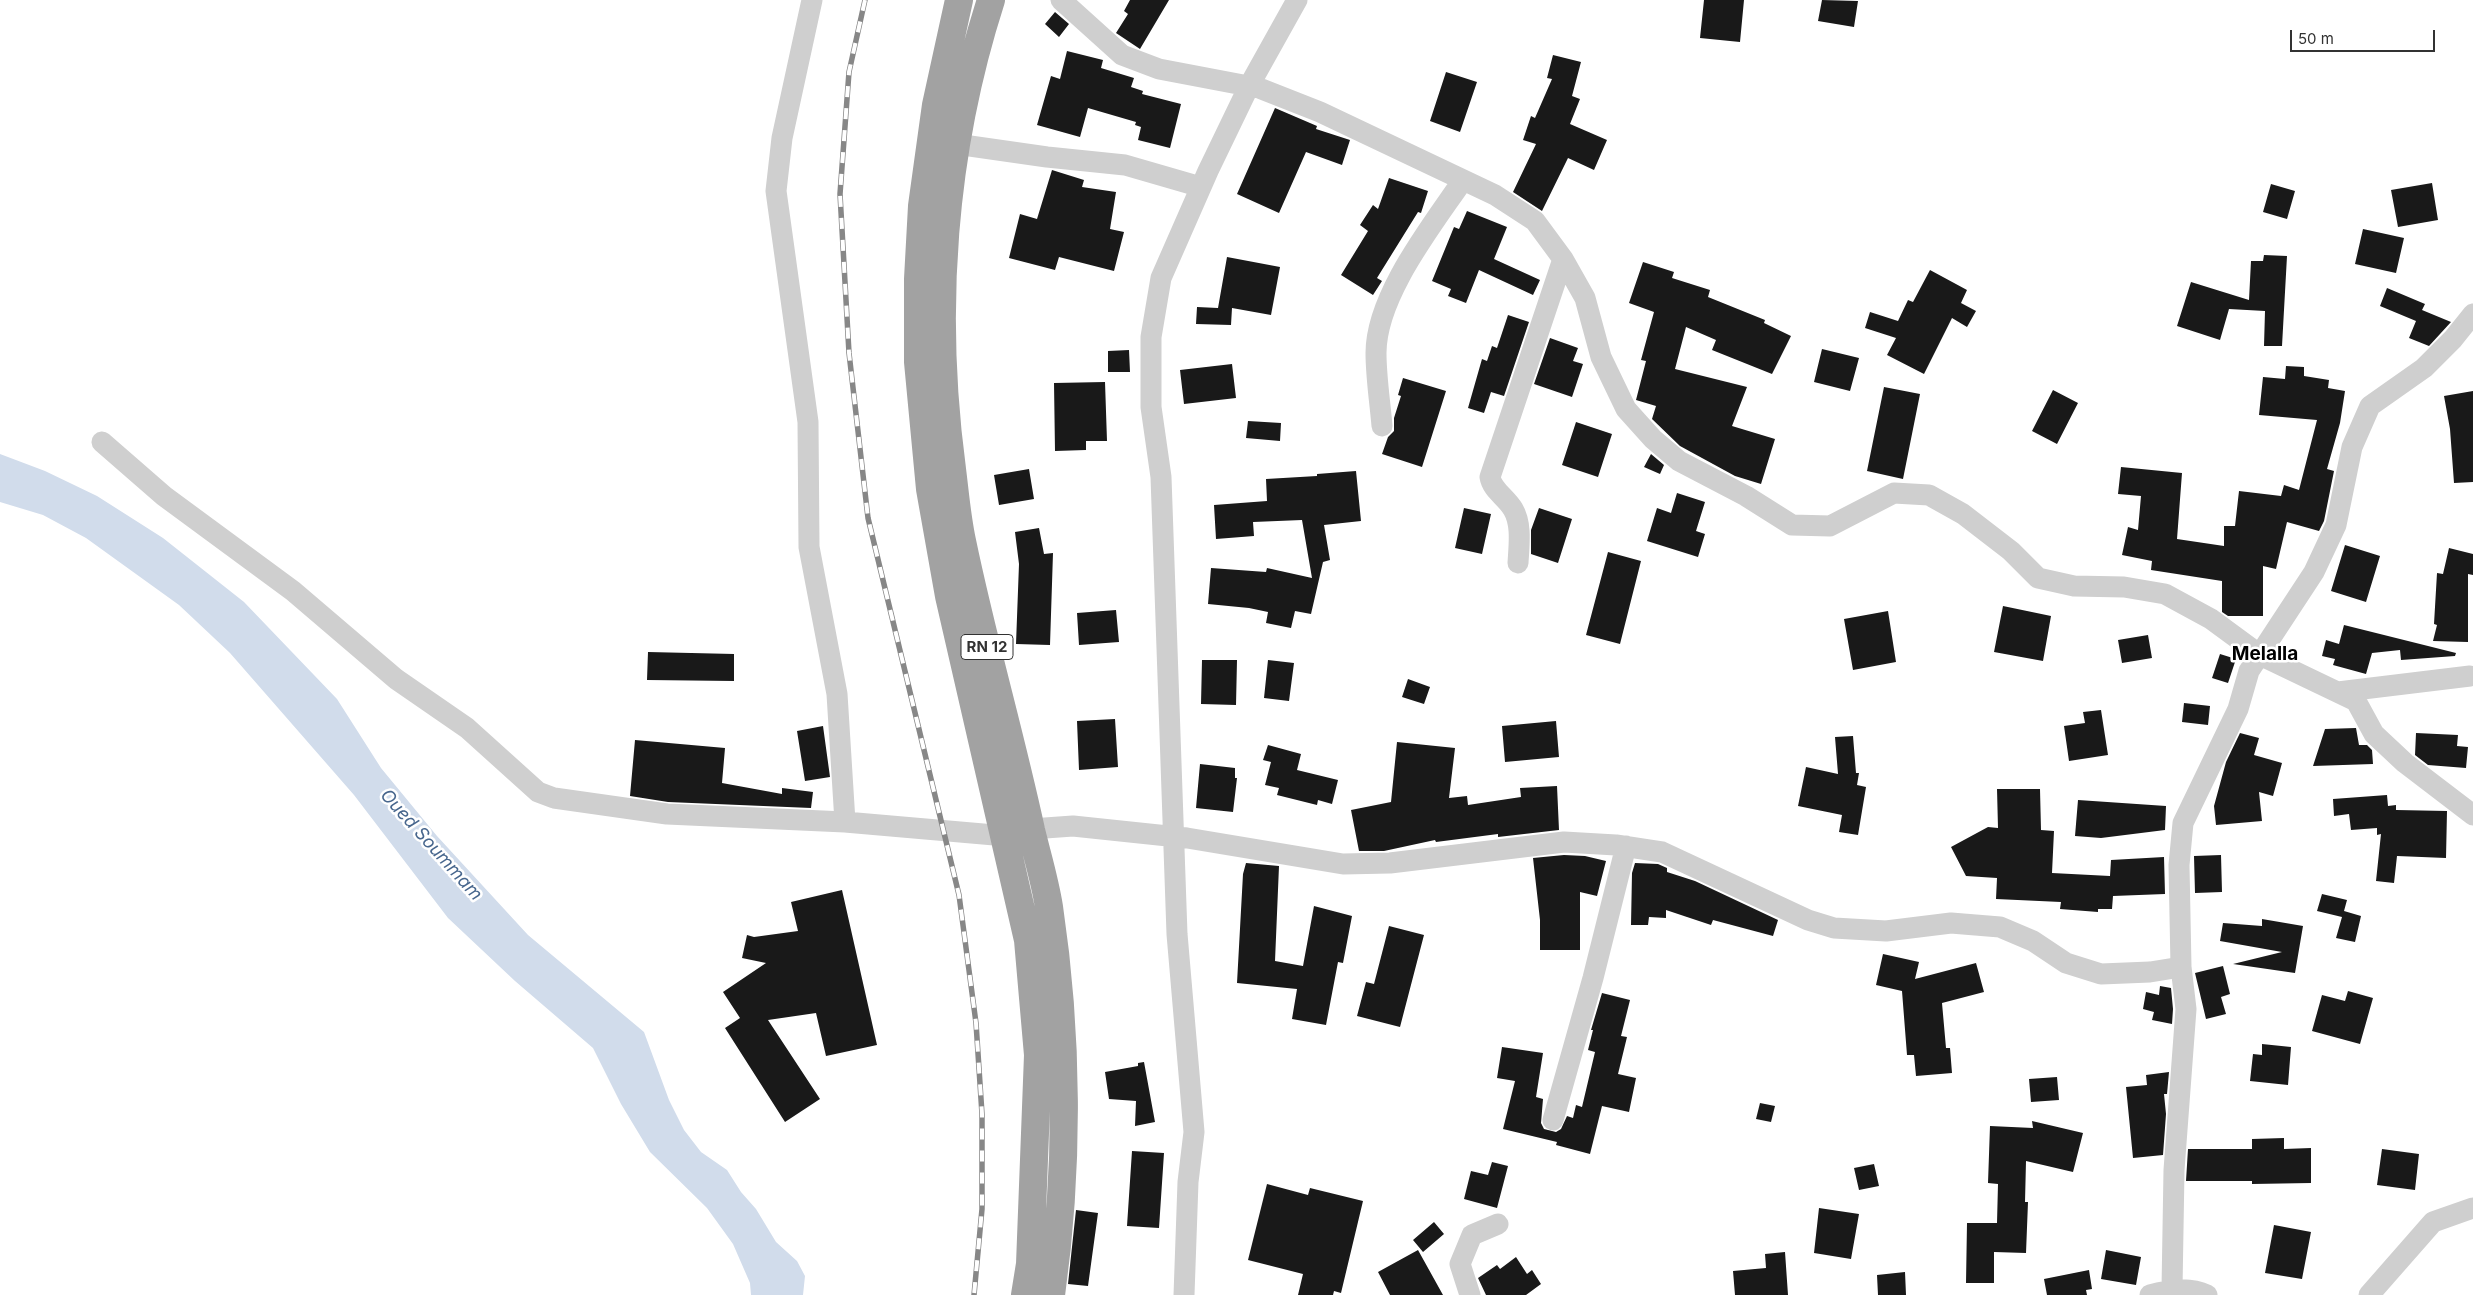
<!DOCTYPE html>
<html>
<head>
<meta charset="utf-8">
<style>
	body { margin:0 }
	#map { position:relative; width:2473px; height:1295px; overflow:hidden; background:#fff; font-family:Inter,sans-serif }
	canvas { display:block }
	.scale { position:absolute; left:2290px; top:30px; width:145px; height:22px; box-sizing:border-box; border:2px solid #323232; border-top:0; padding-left:6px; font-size:15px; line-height:18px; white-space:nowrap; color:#323232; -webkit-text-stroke:4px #fff; paint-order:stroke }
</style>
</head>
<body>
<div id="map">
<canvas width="2473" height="1295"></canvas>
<div class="scale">50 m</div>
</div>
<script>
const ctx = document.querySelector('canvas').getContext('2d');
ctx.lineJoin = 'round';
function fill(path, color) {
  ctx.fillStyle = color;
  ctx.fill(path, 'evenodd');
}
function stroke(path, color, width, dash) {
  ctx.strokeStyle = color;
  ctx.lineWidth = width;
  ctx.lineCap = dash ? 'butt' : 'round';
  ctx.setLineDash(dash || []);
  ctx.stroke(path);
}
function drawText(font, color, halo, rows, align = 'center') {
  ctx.font = font + ' Inter,sans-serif';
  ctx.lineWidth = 5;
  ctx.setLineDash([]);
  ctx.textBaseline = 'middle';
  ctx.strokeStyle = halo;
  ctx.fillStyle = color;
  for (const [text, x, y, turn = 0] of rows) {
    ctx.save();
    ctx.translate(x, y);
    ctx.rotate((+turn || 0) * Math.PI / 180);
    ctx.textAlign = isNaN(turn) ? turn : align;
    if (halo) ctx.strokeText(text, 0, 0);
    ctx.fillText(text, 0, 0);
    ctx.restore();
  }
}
fill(new Path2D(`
	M0,454L45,471L97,496L163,538L244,602L337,699L381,768L437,836L528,935L644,1032L669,1100L684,1130L701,1152L727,1170L741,1192L756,1209L776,1242L797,1261L805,1276L803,1295H751L750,1283L733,1244L707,1208L650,1152L621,1104L593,1048L515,981L448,918L354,795L230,653L179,605L86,538L43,515L0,502Z`), '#d1dceb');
fill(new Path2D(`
	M1130,0H1169L1140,49L1116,33L1128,14L1124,11Z
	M1704,0H1744L1740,42L1700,38Z
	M1822,0L1858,1L1854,27L1818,21Z
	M1055,12L1069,24L1059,37L1045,24Z
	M1067,51L1103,60L1101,68L1134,78L1131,87L1143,91L1142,94L1181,104L1170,148L1138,140L1141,127L1135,125L1136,122L1088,108L1080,137L1037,125L1051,76L1060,79Z
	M1553,55L1581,62L1572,96L1580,99L1570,124L1607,140L1594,170L1568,158L1542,211L1513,192L1536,144L1523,140L1531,116L1535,118L1552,79L1547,78Z
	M1446,72L1477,82L1460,132L1430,121Z
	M1275,108L1317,126L1316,129L1350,140L1342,165L1306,152L1279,213L1237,194Z
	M1052,170L1084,180L1082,187L1116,192L1110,229L1124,232L1114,271L1059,257L1055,270L1009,258L1020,214L1037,219Z
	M1389,178L1428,191L1421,213L1418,212L1377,278L1382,281L1373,295L1341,275L1368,231L1360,225L1373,205L1378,209Z
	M2432,183L2438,220L2398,227L2391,190Z
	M2271,184L2295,191L2287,219L2263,212Z
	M1467,211L1507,227L1494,259L1540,280L1533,295L1479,270L1466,303L1448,296L1451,289L1432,281L1454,227L1459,229Z
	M2363,229L2404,238L2396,273L2355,264Z
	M2264,255L2287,256L2282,346H2264L2265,311L2229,309L2220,340L2177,326L2191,282L2249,300L2251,261H2263Z
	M1227,257L1280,267L1271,315L1232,308L1231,325L1196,324L1197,307L1218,308Z
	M1643,262L1674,272L1672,278L1710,290L1708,297L1765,320L1764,323L1791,336L1772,374L1712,350L1716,340L1686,327L1675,369L1747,387L1732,426L1775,439L1761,484L1735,476L1680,446L1652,419L1656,406L1636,400L1646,361L1641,360L1654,312L1629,303Z
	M1930,270L1967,290L1961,303L1976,311L1967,327L1952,318L1924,374L1887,355L1896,338L1865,328L1870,312L1898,321L1908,300L1913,302Z
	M2387,288L2425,304L2422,310L2451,322L2429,346L2409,338L2416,321L2380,306Z
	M1508,315L1529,322L1504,396L1491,392L1484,413L1468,408L1482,359L1487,361L1492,346L1497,348Z
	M1550,338L1578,348L1573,361L1583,364L1572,397L1534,384Z
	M1822,349L1859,358L1850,391L1814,382Z
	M1129,350L1130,372H1108V351Z
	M1232,364L1236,398L1184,404L1180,370Z
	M2286,366L2304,367V376L2329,380L2328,388L2345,391L2340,423L2327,469L2334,471L2324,521L2319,531L2287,522L2276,569L2263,566V616H2228L2222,612V581L2151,570L2152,561L2122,555L2128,527L2138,530L2141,496L2118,494L2121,467L2182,473L2177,539L2224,546V526H2235L2239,491L2281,496L2284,485L2299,490L2317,420L2259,415L2263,377L2285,379Z
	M1403,378L1446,391L1422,467L1382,454L1388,437L1394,431V418L1401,396L1398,395Z
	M1105,382L1107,441H1086V450L1055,451L1054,383Z
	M1884,387L1920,394L1903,479L1867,471Z
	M2053,390L2078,403L2057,444L2032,431Z
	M2473,391V482L2454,483L2450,429L2444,396Z
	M1248,421L1281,423L1280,441L1246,438Z
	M1576,422L1612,434L1598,477L1562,465Z
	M1651,454L1664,465L1660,474L1644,467Z
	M1029,469L1034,499L999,505L994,475Z
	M1356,471L1361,521L1324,525L1330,560L1323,562L1311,614L1295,611L1291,628L1266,623L1268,612L1249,608L1208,604L1211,568L1266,572L1267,568L1312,578L1302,520L1253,522L1254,536L1216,539L1214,505L1267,501L1266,479L1317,476V474Z
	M1677,493L1705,502L1696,531L1705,534L1698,557L1647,541L1657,508L1671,513Z
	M1464,508L1491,514L1482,554L1455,548Z
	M1539,508L1572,519L1558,563L1531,554V530Z
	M1039,528L1044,554L1053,553L1050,645L1016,644L1019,564L1015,532Z
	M2345,545L2380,556L2366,602L2331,591Z
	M2449,548L2473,554V575L2468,574V642L2433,641L2437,625L2434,624L2437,573L2443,574Z
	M1608,552L1641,561L1620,644L1586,635Z
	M2003,606L2051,616L2043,661L1994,652Z
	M1116,610L1119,642L1079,645L1077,613Z
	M1888,611L1896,662L1853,670L1844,619Z
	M2344,625L2456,653L2455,656L2401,660L2400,650L2372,653L2366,674L2333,665L2335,659L2322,656L2326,640L2339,644Z
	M2148,635L2152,658L2122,663L2118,640Z
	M648,652L734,654V681L647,680Z
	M2220,654L2236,659L2228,683L2212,678Z
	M1202,660H1237L1236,705L1201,704Z
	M1268,660L1294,663L1289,701L1264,698Z
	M1408,679L1430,687L1424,704L1402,697Z
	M2184,703L2210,706L2208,725L2182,722Z
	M2101,710L2108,755L2069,761L2064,726L2085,723L2083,712Z
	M1115,719L1118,767L1079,770L1077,721Z
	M1556,721L1559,757L1505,762L1502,726Z
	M823,726L830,777L805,781L797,731Z
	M2356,728L2359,745H2367L2372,750L2373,764L2313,766L2325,729Z
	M2240,733L2259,738L2254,755L2282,763L2273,796L2259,792L2262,821L2216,825L2214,806L2226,762Z
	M2416,733L2458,735L2457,746L2468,747L2466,768L2428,765L2415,755Z
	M1853,736L1856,773H1859L1857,785L1866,787L1858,835L1839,832L1842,815L1798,806L1806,767L1838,774L1835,737Z
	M635,740L725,748L722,783L782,794V788L813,792L811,808L668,802L630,796Z
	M1397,742L1455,748L1449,798L1467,796L1468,805L1521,797L1520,788L1557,786L1559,830L1498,837V834L1436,842L1435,840L1384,851H1359L1351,810L1391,802Z
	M1268,745L1301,754L1297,770L1338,780L1332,804L1318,800L1317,805L1277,795L1279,788L1265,785L1271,762L1263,760Z
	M1200,764L1235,768V778H1237L1233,812L1196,808Z
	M1997,789H2040L2041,830L2054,831L2052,873L2110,876L2111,860L2164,857L2165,894L2113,896L2112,909H2098V912L2060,909L2061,902L1996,899L1997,878L1966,876L1951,847L1988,827L1998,828Z
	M2387,795L2388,806L2396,805V810L2447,811L2446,858L2397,856L2394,883L2376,881L2381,834L2377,835V828L2351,830L2349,814L2334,816L2333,799Z
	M2078,800L2166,806L2165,830L2101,838L2075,836Z
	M1564,855L1585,856L1606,861L1597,896L1580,892V950H1540V920L1533,858Z
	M2221,855L2222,892L2195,893L2194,856Z
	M1246,863L1279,866L1275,961L1303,966L1314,906L1352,916L1343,963L1338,962L1326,1025L1292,1019L1297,989L1237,983L1243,874Z
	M1635,863L1658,864L1667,868V872L1695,881L1778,920L1773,936L1713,920L1711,925L1666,910V918L1649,917L1648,925H1631L1632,873Z
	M842,890L877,1045L826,1056L816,1013L768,1020L820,1099L785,1122L725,1028L740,1018L723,992L766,963L742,958L747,935L754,937L798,931L791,902Z
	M2322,894L2347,900L2344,911L2361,916L2355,942L2336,938L2342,917L2317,911Z
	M2262,919L2303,926L2295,973L2233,964L2282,952L2220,941L2223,923L2262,926Z
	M1389,926L1424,935L1400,1027L1357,1016L1366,982L1374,984Z
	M1883,954L1919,962L1915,979L1976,963L1984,992L1942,1003L1946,1048H1950L1952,1073L1916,1076L1914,1055H1907L1902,991L1876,985Z
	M2223,966L2230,994L2221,997L2226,1014L2206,1019L2195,973Z
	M2160,986L2171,988L2173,1009L2172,1024L2152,1020L2154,1012L2143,1009L2146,992L2159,995Z
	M2348,991L2373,998L2360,1044L2312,1031L2322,995L2345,1001Z
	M1602,993L1630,1000L1621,1036L1627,1037L1618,1074L1636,1078L1629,1112L1602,1106L1590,1154L1556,1145L1557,1142L1503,1129L1515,1081L1497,1078L1502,1047L1543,1053L1536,1097L1543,1099L1541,1123L1544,1129L1556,1132L1561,1129L1567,1116L1573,1118L1576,1105L1582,1107L1595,1052L1588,1050L1593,1030H1591Z
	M2262,1044L2291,1047L2288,1085L2250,1081L2253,1054L2262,1055Z
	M1144,1062L1155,1122L1135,1126L1136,1101L1109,1099L1105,1072L1138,1066V1063Z
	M2169,1072L2167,1094H2164L2166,1114L2163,1155L2133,1158L2126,1087L2147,1085L2146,1075Z
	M2057,1077L2059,1100L2031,1102L2029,1079Z
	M1760,1103L1775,1106L1771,1122L1756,1119Z
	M2032,1121L2083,1133L2073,1172L2026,1161L2025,1202H2028L2026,1253L1994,1252V1283H1966L1967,1223H1997L1998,1184L1988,1183L1990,1126L2033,1128Z
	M2284,1138V1149L2311,1148V1183L2252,1184V1181H2186L2188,1149H2252V1139Z
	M2382,1149L2419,1154L2415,1190L2377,1185Z
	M1132,1151L1164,1153L1159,1228L1127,1226Z
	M1492,1162L1508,1166L1497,1208L1464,1199L1471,1171L1488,1175Z
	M1874,1164L1879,1186L1859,1190L1854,1168Z
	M1267,1184L1308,1195L1310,1188L1363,1201L1341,1293L1334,1291L1333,1295H1298L1303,1274L1248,1260Z
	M1819,1208L1859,1214L1851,1259L1814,1253Z
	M1076,1210L1098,1213L1088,1286L1068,1284Z
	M1434,1222L1444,1234L1423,1252L1413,1240Z
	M2274,1225L2311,1232L2302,1279L2265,1273Z
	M1418,1250L1443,1295H1390L1378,1272Z
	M2106,1250L2141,1257L2136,1285L2101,1279Z
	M1785,1252L1788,1295H1735L1733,1271L1766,1268L1765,1254Z
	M1516,1257L1527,1274L1532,1270L1541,1284L1526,1295H1486L1478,1278L1497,1265L1500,1269Z
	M2089,1270L2092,1289L2086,1290L2087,1295H2047L2044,1279Z
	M1905,1272L1906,1295H1878L1877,1275Z`), '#191919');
stroke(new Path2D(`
	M812,0L782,138L776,191L808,422L809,547L837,694L845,822
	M1061,0L1122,55L1159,69L1259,88L1320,112L1495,195L1535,221L1563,259L1585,298L1601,357L1626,409L1653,439L1679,461L1746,496L1792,525L1830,526L1894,493L1929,495L1963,514L2011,551L2038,578L2074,586L2124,587L2165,594L2211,619L2260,655L2356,701L2374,734L2405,763L2473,815
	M956,144L1047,157L1125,165L1201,187
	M1382,426C1380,402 1376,377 1376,353C1376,296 1431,227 1463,180
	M102,442L164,496L293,591L396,679L467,728L538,792L554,798L667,814L845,822L1006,836
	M1518,563C1519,545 1522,524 1513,509C1506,497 1492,490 1490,477L1563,259
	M2338,692L2470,676
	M1031,829L1073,826L1187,838L1343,864L1390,863L1564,842L1616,845L1662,852L1808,920L1834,928L1886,931L1951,923L2000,927L2033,941L2066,963L2101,974L2150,972L2181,967
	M1553,1120L1593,978L1626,846
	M1184,1295L1188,1182L1194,1132L1177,934L1161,477L1151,407V337L1161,278L1208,171L1249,86L1297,0
	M1470,1295L1460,1264L1472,1235L1498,1224
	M2150,1295C2169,1290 2188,1286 2207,1295
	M2174,1295L2172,1289L2174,1170L2186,1009L2181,967L2179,865L2183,823L2238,709L2249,671L2314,572L2336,525L2352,447L2370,406L2424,368L2453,339L2473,314
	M2369,1295L2433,1222L2473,1208`), '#cfcfcf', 21);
stroke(new Path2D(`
	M959,0L936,105L922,206L918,279V362L930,489L949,596L1028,940L1038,1055L1030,1264L1025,1295
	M991,0C942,152 931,312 952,469C955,493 957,518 962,541C982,638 1010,733 1031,830C1037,855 1045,881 1049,907C1068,1034 1069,1168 1051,1295`), '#a2a2a2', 28);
const rail = new Path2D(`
	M865,0L849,72L840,194L849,353L868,518L959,895L976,1023L982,1114V1209L974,1295`);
stroke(rail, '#878787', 5.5);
stroke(rail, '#fff', 4, [11]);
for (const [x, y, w] of [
	[987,647,52]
]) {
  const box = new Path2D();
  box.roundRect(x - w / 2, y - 12.5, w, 25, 4);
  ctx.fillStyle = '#fff';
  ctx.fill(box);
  stroke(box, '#323232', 1);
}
drawText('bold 15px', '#323232', null, [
	["RN 12",987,647]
]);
drawText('italic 18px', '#47668d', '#fff', [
	["Oued Soummam",431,845,48]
]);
drawText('bold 19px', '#000', '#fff', [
	["Melalla",2265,654]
]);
</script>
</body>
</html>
